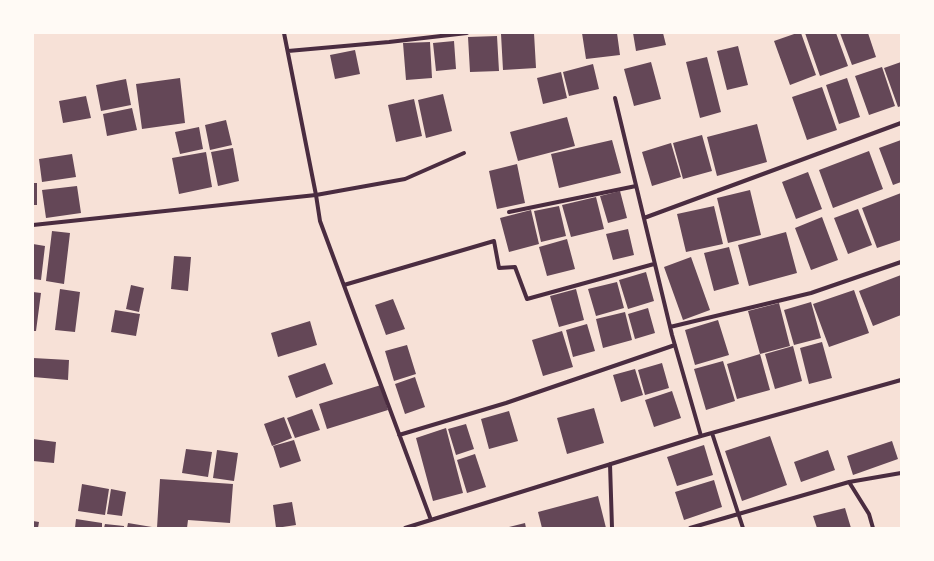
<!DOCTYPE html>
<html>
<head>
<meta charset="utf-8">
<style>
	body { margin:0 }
	#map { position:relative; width:934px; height:561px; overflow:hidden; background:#f7e1d7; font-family:"Roboto Serif",serif }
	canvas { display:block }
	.frame { position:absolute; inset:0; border:34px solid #fffaf5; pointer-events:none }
</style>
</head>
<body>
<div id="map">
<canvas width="934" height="561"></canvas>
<div class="frame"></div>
</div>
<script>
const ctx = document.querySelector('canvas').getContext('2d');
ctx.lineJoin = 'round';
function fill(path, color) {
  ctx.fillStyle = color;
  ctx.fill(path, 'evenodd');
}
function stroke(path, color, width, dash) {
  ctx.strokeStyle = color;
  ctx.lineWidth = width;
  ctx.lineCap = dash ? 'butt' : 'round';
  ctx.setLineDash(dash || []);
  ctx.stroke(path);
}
fill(new Path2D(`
	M518,33H534L536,68L503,70L501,34Z
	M582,33H617L620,55L586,59Z
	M633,33H663L666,45L636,51Z
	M797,33H801L816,75L790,85L774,41Z
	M805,33H836L848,66L820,76Z
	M840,33H868L876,57L852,65Z
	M497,36L499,71L470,72L468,37Z
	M454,41L456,69L436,71L433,43Z
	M430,42L432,78L406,80L403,43Z
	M738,46L748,85L727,90L717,51Z
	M355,50L360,74L335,79L330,55Z
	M707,57L721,112L700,118L686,62Z
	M651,62L661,99L634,106L624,69Z
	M901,62V106L898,107L884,68Z
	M593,64L599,89L569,96L563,72Z
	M882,67L895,106L869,115L855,76Z
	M561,72L567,98L543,104L537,78Z
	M180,78L185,123L142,129L136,84Z
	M847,78L860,117L839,124L826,85Z
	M126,79L131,105L101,111L96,85Z
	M822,87L837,130L807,140L792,97Z
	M443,94L452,131L426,138L418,100Z
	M86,96L91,118L63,123L59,101Z
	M414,99L422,136L396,142L388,105Z
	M132,108L137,130L107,136L103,114Z
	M567,117L575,146L518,161L510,132Z
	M226,120L232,145L210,150L205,125Z
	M757,124L767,162L717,176L707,137Z
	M199,127L203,149L180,154L175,132Z
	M702,135L712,171L683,179L673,143Z
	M612,140L621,173L559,188L551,154Z
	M901,140V182L893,185L879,148Z
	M671,143L681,177L652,186L642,152Z
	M233,148L239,181L218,186L211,152Z
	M869,151L883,189L833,208L819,170Z
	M206,152L212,187L179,194L172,158Z
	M72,154L76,177L42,182L39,159Z
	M517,164L525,203L497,209L489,171Z
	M808,172L822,209L796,219L782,182Z
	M33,183H37V205H33Z
	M77,186L81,213L46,218L42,190Z
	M750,190L761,235L728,243L717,198Z
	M620,191L627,218L608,223L600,196Z
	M901,193V240L877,248L862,208Z
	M596,197L604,229L571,237L562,205Z
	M559,206L566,236L541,242L534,211Z
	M714,206L723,244L686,252L677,214Z
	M858,209L872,245L848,254L834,218Z
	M531,210L539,244L509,252L500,218Z
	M822,217L838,260L811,270L795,228Z
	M628,229L634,255L613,260L606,234Z
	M52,231L70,233L64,284L46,281Z
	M786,232L797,273L749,286L738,245Z
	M567,239L575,269L547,276L539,247Z
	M33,244L45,246L41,280L33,279Z
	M729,247L739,284L714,291L704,253Z
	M174,256L191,257L188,291L171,289Z
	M691,257L710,310L683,320L664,267Z
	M646,272L654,301L628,309L619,280Z
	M901,275V315L873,326L859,291Z
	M617,282L624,308L596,316L588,289Z
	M131,285L144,288L139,312L126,309Z
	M60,289L80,292L75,332L55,330Z
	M576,289L584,320L559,327L550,296Z
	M854,290L869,333L829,347L813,304Z
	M33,292L41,293L36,331H33Z
	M393,299L405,329L386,335L375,305Z
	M811,302L821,338L794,345L784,310Z
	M779,303L790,346L760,354L748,311Z
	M648,308L655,333L635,339L628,314Z
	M115,310L140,314L136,336L111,332Z
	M625,312L632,340L603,348L596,319Z
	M718,320L729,355L695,365L685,330Z
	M310,321L317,345L278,357L271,333Z
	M587,324L595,351L573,357L566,330Z
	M562,331L573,367L543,376L532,340Z
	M822,342L832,378L809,384L800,348Z
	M407,345L416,374L394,381L385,351Z
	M793,346L802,381L775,389L765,354Z
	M760,354L770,390L737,399L727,364Z
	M33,358L69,360L68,380L33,377Z
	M723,361L735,401L706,410L694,369Z
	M325,363L333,384L296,398L288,376Z
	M662,363L669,388L645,395L638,370Z
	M635,369L643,395L621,402L613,375Z
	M415,377L425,407L405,414L395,384Z
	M381,385L388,410L327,429L319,404Z
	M672,391L681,418L654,427L645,400Z
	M594,408L604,443L567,454L557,418Z
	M312,409L320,430L295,438L287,418Z
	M509,411L518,441L489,449L481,419Z
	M284,417L292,438L272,446L264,424Z
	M466,424L474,449L456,455L448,429Z
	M446,428L463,493L433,501L416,438Z
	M770,436L787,485L742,501L725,451Z
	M33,439L56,442L54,463L33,461Z
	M294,440L301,461L280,468L273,446Z
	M892,441L898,459L853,475L847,456Z
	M704,445L713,475L677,486L667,457Z
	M186,449L212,452L208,477L182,473Z
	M217,450L238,453L234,481L213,478Z
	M828,450L835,470L801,482L794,462Z
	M475,454L486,487L467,493L457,460Z
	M160,479L233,484L230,523L188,520L187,528H157Z
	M714,480L722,507L684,520L675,492Z
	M82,484L109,489L105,515L78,511Z
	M111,489L126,492L122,516L107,514Z
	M598,496L606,528H542L538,512Z
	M292,502L296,525L276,528L273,505Z
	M845,508L851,528H817L813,516Z
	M76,519L102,523V528H75Z
	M33,521L39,522L38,528H33Z
	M128,523L152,527V528H127Z
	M525,523L526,528H509V527Z
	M105,524L124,526V528H104Z`), '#644757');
stroke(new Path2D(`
	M284,33L316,195L405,179L464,153
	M288,51L389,42L467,33
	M509,212L636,186
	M644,218L901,123
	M33,225L316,195L320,221L431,520
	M344,285L494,241L499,268L515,267L527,299L654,264
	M670,327L811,293L901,262
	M712,433L743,528
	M399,435L506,403L675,345
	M701,436L901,380
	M610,464L612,528
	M405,528L701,436L672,335L615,98
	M690,528L849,482
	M873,528L869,514L849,482L901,473`), '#4a2c40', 4);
</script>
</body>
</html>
